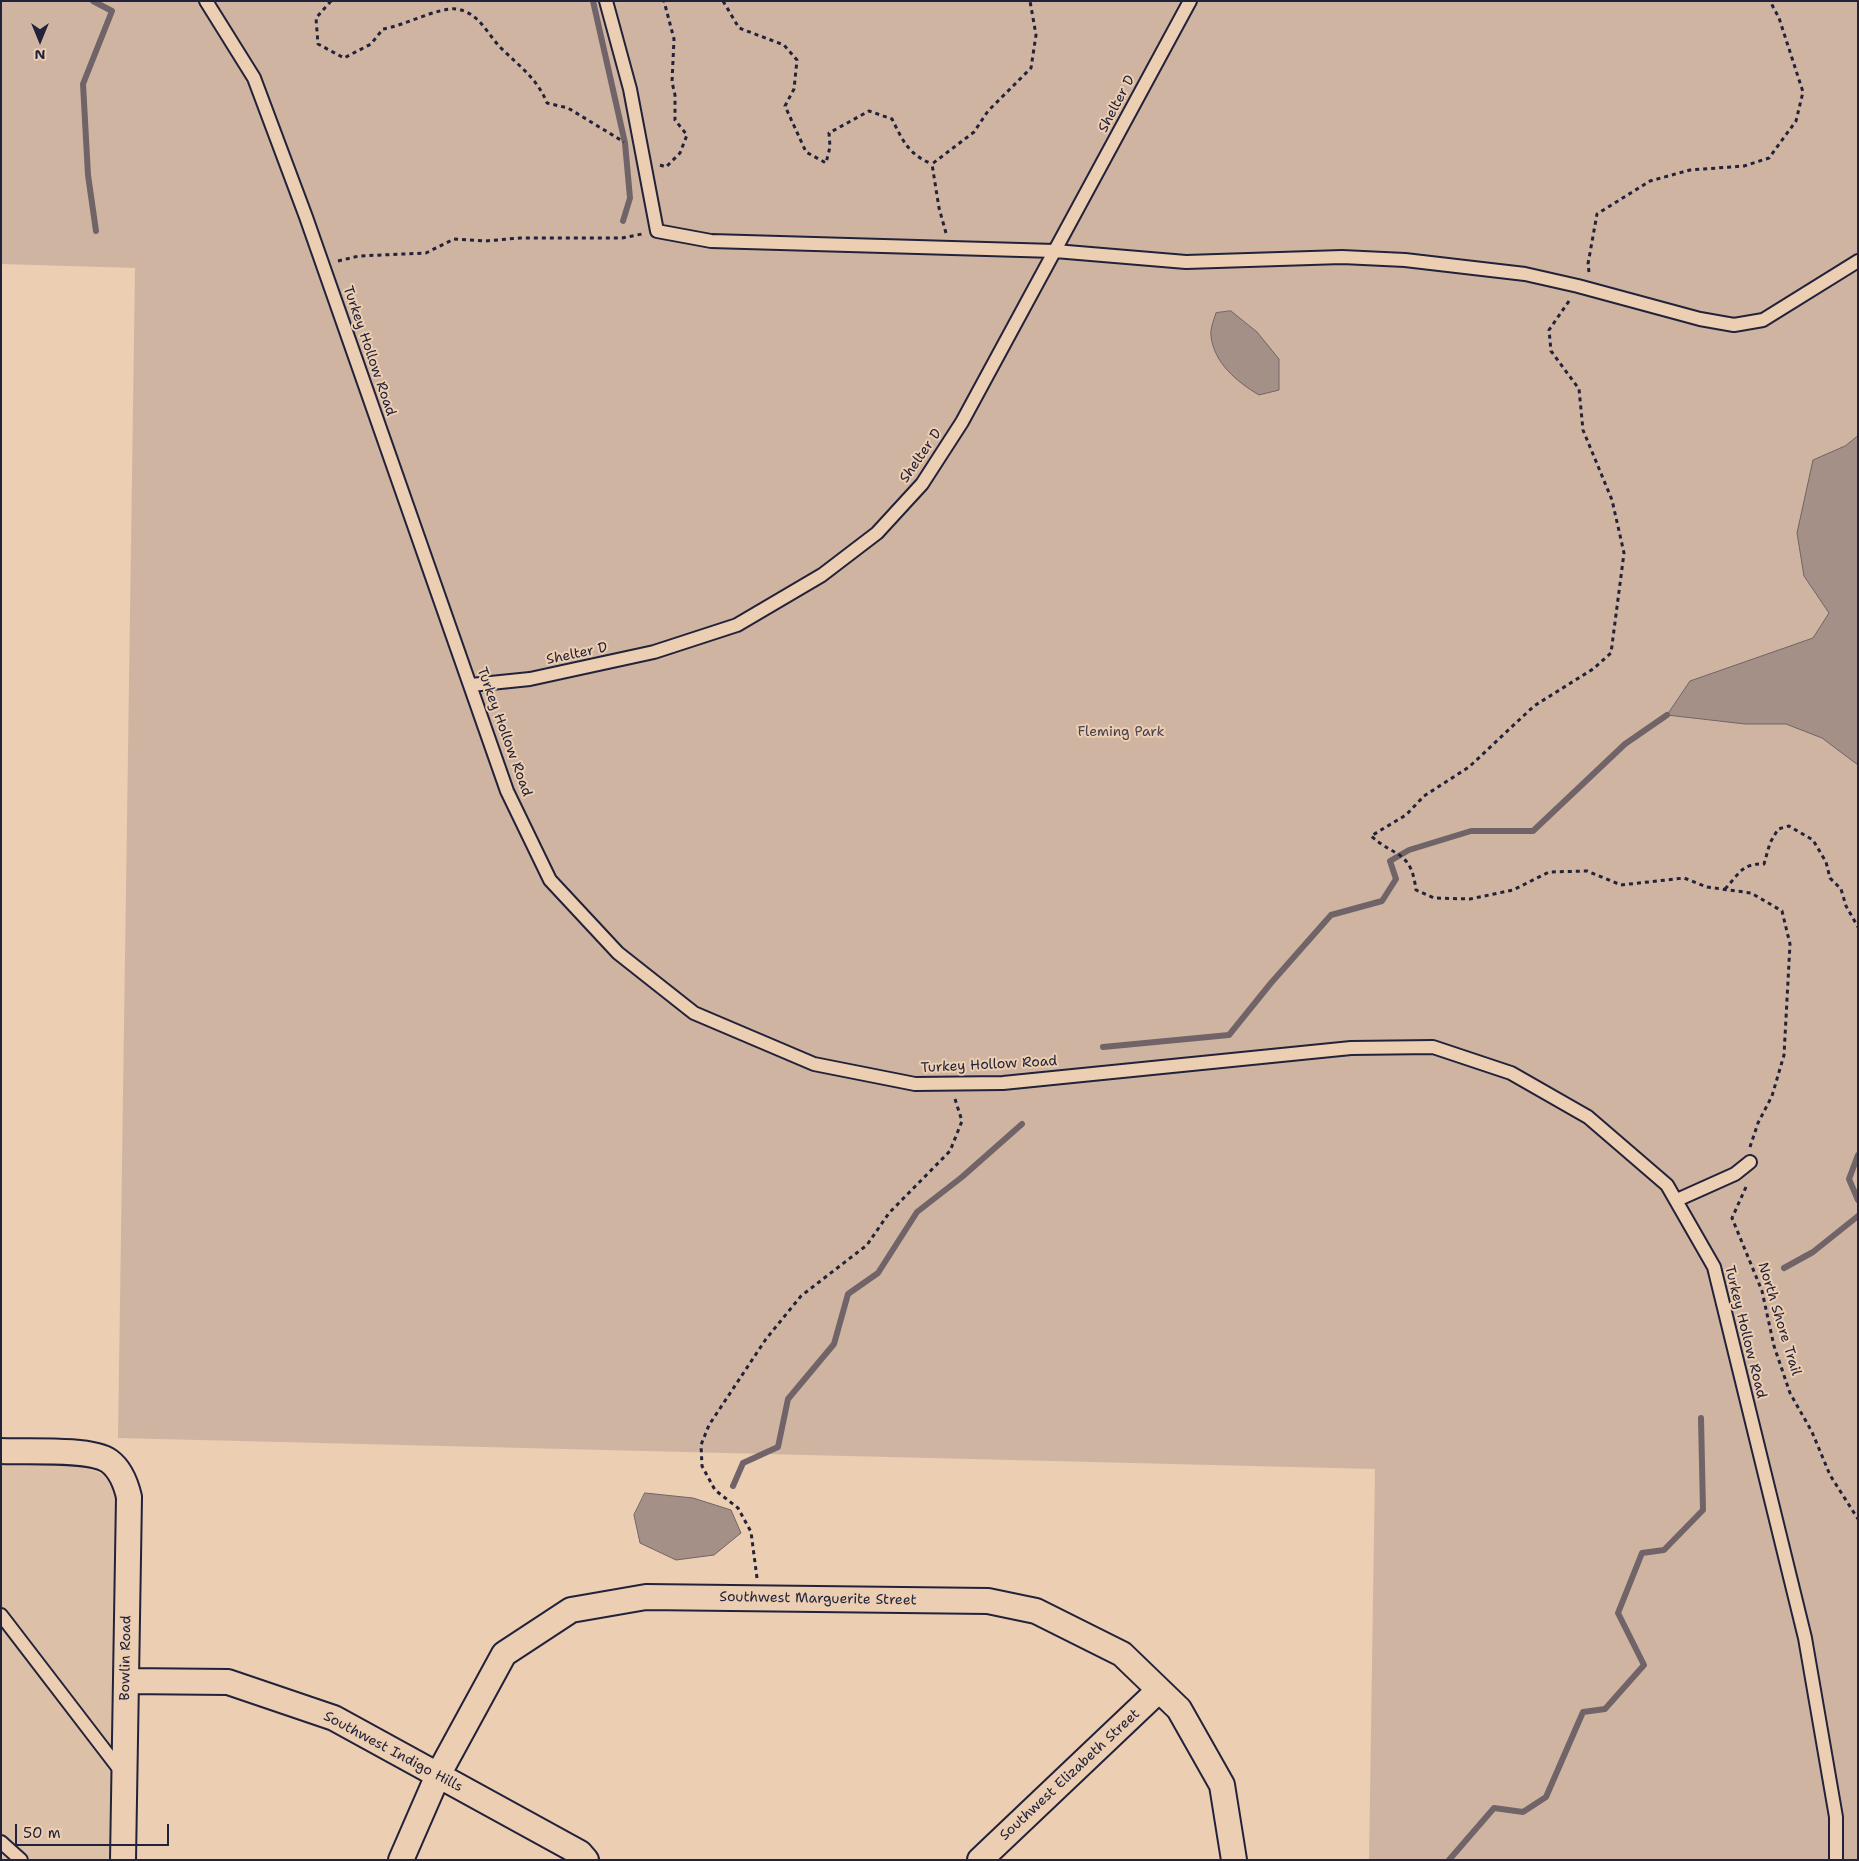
<!DOCTYPE html>
<html>
<head>
<meta charset="utf-8">
<style>
	body { margin:0 }
	#map { position:relative; width:1859px; height:1861px; overflow:hidden; background:#ecceb2; font-family:"Shantell Sans",sans-serif }
	canvas { display:block }
	.frame { position:absolute; inset:0; border:2px solid #22223b; pointer-events:none }
	.north { position:absolute; left:15px; top:15px; width:50px; height:50px; -webkit-text-stroke:4px #ecceb2; paint-order:stroke; rotate:180deg; font-size:14px; font-weight:700; line-height:20px; text-align:center; color:#22223b }
	.north::after { content:''; display:block; margin:auto; width:18px; height:22px; background:#22223b; clip-path:polygon(50% 0,100% 100%,50% 72%,0 100%) }
	.scale { position:absolute; left:15px; top:1824px; width:154px; height:22px; box-sizing:border-box; border:2px solid #22223b; border-top:0; padding-left:6px; font-size:15px; line-height:18px; white-space:nowrap; color:#22223b; -webkit-text-stroke:4px #ecceb2; paint-order:stroke }
</style>
</head>
<body>
<div id="map">
<canvas width="1859" height="1861"></canvas>
<div class="frame"></div>
<div class="north">N</div>
<div class="scale">50 m</div>
</div>
<script>
const ctx = document.querySelector('canvas').getContext('2d');
ctx.lineJoin = 'round';
function fill(path, color) {
  ctx.fillStyle = color;
  ctx.fill(path, 'evenodd');
}
function stroke(path, color, width, dash) {
  ctx.strokeStyle = color;
  ctx.lineWidth = width;
  ctx.lineCap = dash ? 'butt' : 'round';
  ctx.setLineDash(dash || []);
  ctx.stroke(path);
}
function drawText(font, color, halo, rows, align = 'center') {
  ctx.font = font + ' "Shantell Sans",sans-serif';
  ctx.lineWidth = 4;
  ctx.setLineDash([]);
  ctx.textBaseline = 'middle';
  ctx.strokeStyle = halo;
  ctx.fillStyle = color;
  for (const [text, x, y, turn = 0] of rows) {
    ctx.save();
    ctx.translate(x, y);
    ctx.rotate((+turn || 0) * Math.PI / 180);
    ctx.textAlign = isNaN(turn) ? turn : align;
    if (halo) ctx.strokeText(text, 0, 0);
    ctx.fillText(text, 0, 0);
    ctx.restore();
  }
}
fill(new Path2D(`
	M1,1461L57,1462L92,1470L104,1475L113,1487L118,1503L114,1860H1Z`), '#dcc0a8');
fill(new Path2D(`
	M1,1H1858V1860H1369L1375,1469L118,1438L135,268L1,264Z`), '#cfb5a1');
const water = new Path2D(`
	M1231,311L1257,332L1279,359V390L1259,395C1237,382 1214,363 1211,336C1210,329 1214,319 1216,313Z
	M1858,436V765L1822,738L1786,724H1745L1667,715L1690,681L1813,638L1829,613L1804,576L1797,533L1813,460L1845,446Z
	M645,1493L693,1498L731,1510L741,1533L714,1555L676,1560L640,1543L634,1515Z`);
fill(water, '#a49087');
stroke(water, '#706469', 1);
stroke(new Path2D(`
	M93,1L112,11L83,84L88,175L96,231
	M593,1L625,143L630,198L623,221
	M1103,1047L1229,1035L1271,983L1331,915L1382,901L1396,879L1390,861L1409,850L1471,831H1533L1625,744L1667,715
	M1858,1155L1849,1179L1858,1200
	M1784,1268L1813,1252L1858,1216
	M733,1486L743,1463L778,1447L788,1399L834,1344L848,1294L878,1273L917,1212L962,1177L1022,1124
	M1449,1860L1494,1808L1523,1812L1546,1797L1583,1712L1605,1709L1644,1665L1618,1613L1642,1553L1664,1550L1703,1510L1701,1418`), '#706469', 6);
const service = new Path2D(`
	M206,1L254,78L306,217L507,791L550,880L618,953L694,1013L814,1064L915,1084L1003,1083L1351,1048L1433,1047L1511,1073L1588,1117L1667,1185L1714,1267L1805,1638L1836,1817V1860
	M606,1L630,89L657,231L711,241L1055,251L1186,262L1342,257L1405,260L1525,274L1578,286L1700,319L1734,325L1763,320L1858,261
	M471,685L530,679L654,652L737,625L822,575L877,533L922,484L962,422L1190,1
	M1677,1200L1735,1174L1750,1162
	M1,1615L123,1774
	M1,1842L21,1860`);
const minor = new Path2D(`
	M1,1451C26,1452 91,1448 109,1461C120,1469 126,1484 129,1497L123,1860
	M126,1681L228,1682L334,1718L580,1853L586,1860
	M401,1860L438,1775L504,1654L571,1610L646,1597L988,1601L1036,1611L1122,1654L1179,1709L1222,1785L1234,1860
	M980,1860L1159,1690`);
stroke(service, '#22223b', 16);
stroke(minor, '#22223b', 28);
stroke(new Path2D(`
	M331,1L316,18L318,44L344,58L371,44L383,29C403,26 439,7 456,9C479,12 487,34 501,48C519,66 537,78 547,103L568,108L624,142
	M723,1L739,28L784,45L797,60L794,89L785,106L806,152L826,163L830,147L829,133L869,111L892,119C903,141 908,154 932,164
	M660,165L666,167L680,153L687,135L675,120V95L672,82L674,39L664,1
	M946,233L939,208L932,164L974,132L988,111L1031,68L1036,35L1030,1
	M338,261L359,256L426,253L454,239L485,241L520,238H622L642,234
	M1589,272L1588,264L1597,214L1650,181L1690,170L1744,166L1769,158L1796,121L1803,92L1779,18L1770,1
	M1569,301L1549,330L1551,351L1579,389L1583,430L1612,500L1624,553L1611,653L1593,669L1534,706L1469,767L1424,796L1406,815L1371,836C1396,858 1411,850 1416,890L1434,898L1470,899L1513,890L1549,872L1587,871L1621,885L1684,878L1707,887L1751,893L1782,911L1790,944L1784,1055L1772,1096L1758,1123L1750,1147
	M1725,889C1739,874 1742,863 1764,864L1770,843L1778,829L1789,826L1813,840L1826,862L1830,878L1841,889L1846,906L1858,927
	M1746,1187L1732,1218L1762,1291L1774,1346L1790,1393L1812,1432L1830,1475L1858,1519
	M757,1578L751,1532L738,1508L715,1490L702,1466L701,1445L709,1425L766,1339L801,1296L867,1245L889,1213L950,1151L962,1121L955,1099`), '#22223b', 3, [4, 4]);
stroke(service, '#ecceb2', 12);
stroke(minor, '#ecceb2', 24);
drawText('14px', '#22223b', '#ecceb2', [
	["Shelter D",1117,104,-62],
	["Turkey Hollow Road",369,351,71],
	["Shelter D",921,456,-55],
	["Shelter D",577,654,-12],
	["Turkey Hollow Road",504,732,70],
	["Turkey Hollow Road",989,1065,-3],
	["North Shore Trail",1779,1319,73],
	["Turkey Hollow Road",1745,1332,76],
	["Southwest Marguerite Street",818,1599,1],
	["Bowlin Road",126,1658,-89],
	["Southwest Indigo Hills",393,1752,28],
	["Southwest Elizabeth Street",1070,1775,-43]
]);
drawText('14px', '#453f4f', '#ecceb2', [
	["Fleming Park",1121,732]
]);
</script>
</body>
</html>
